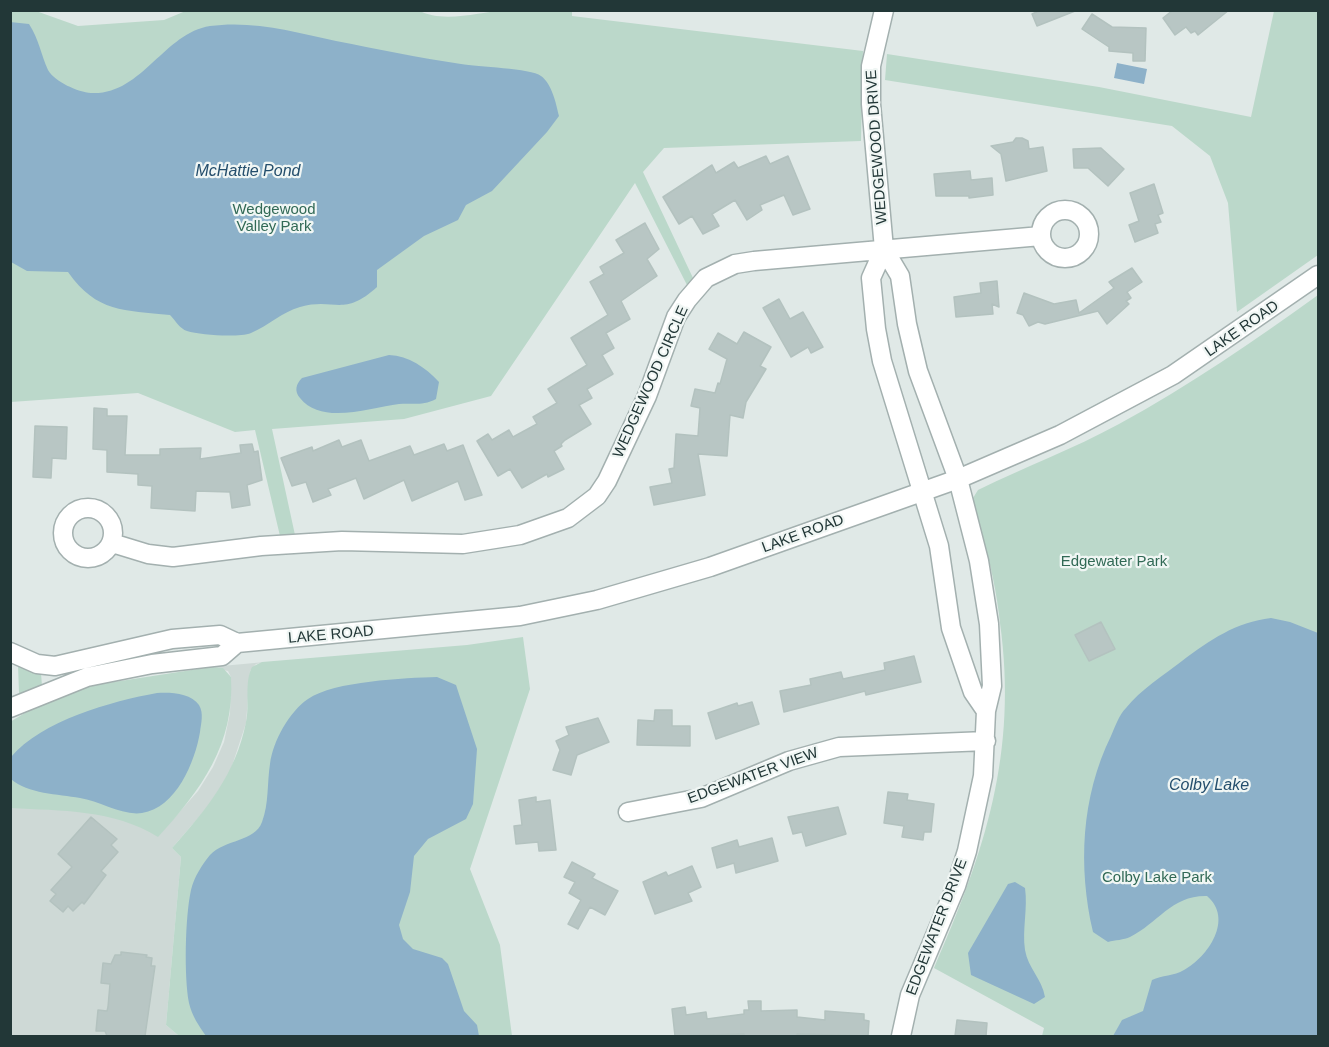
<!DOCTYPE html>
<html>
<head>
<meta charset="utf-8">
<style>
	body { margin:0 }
	#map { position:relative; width:1329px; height:1047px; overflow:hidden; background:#e0e9e7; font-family:Arial,sans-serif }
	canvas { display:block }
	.frame { position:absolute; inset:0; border:12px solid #223737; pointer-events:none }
</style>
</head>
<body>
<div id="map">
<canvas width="1329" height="1047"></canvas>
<div class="frame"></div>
</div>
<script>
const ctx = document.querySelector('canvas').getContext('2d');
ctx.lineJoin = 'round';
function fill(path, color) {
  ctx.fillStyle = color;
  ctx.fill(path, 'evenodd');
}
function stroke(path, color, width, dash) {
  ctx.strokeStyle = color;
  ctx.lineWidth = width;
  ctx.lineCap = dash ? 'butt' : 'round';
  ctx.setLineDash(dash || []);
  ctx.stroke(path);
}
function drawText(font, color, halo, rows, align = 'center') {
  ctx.font = font + ' Arial,sans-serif';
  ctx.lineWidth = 4.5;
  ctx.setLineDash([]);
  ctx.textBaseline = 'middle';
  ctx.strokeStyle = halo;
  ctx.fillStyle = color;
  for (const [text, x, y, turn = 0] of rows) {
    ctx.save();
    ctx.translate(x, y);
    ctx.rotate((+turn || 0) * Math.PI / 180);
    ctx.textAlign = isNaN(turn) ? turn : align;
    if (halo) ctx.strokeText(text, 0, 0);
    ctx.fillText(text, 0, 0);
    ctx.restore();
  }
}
fill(new Path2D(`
	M265,662L256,664L250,671L246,723L230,772L212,802L172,848L181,857L166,1025L179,1036H11L10,802L97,809L151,830L158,836L198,791L213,767L224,742L230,713L231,677L228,671L211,667Z`), '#ced9d6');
fill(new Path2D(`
	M188,10H418C443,24 479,12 506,10C528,9 550,10 572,10V16L863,51L861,141L664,148L643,172L693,278L687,285L635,183L491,396L404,419L272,429L295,535L280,536L255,430L235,432L138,393L11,402V11H36L78,26L164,20Z
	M1274,11H1318V255L1237,312L1228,203L1210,156L1172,126L885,80L887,54L1099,87L1251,117Z
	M1318,295V1036H1042L1044,1028L934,968C985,851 1018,753 1000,623C997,594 991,566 983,538C980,525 973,511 973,498L978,490C1025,467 1073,449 1119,424C1189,386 1254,341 1318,295Z
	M523,637L530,689L470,869L500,945L512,1036H179L166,1025L181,857L172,848C206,810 236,774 246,722C250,705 244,682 252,667L262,662L467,645Z
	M18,665L41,673L42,686L21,695L19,693Z
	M211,667L223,668L231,677C235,744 201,790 158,837C113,809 61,811 11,808L10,722L43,702L75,688Z`), '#bbd8ca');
fill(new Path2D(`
	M10,22L29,24C39,39 41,55 48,70C55,82 78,92 91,93C141,96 164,33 210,26C252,20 296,32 336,41C378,49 419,58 461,64C477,67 531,68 541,76C552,84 556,103 559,116L547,132L492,191L466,205L458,220L424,236L377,270V287C343,318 335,297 300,307C282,312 268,326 251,333C238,338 200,335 187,331C180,329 175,320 170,315C124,310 97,313 68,272L27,271L11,262Z
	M1117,63L1147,69L1144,84L1114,78Z
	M389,355C409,356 425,367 439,382L436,399C423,406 413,403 399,404C371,407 322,426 300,398C294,391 296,384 302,378Z
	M1271,618L1290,622L1318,633V1036H1113L1122,1020L1143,1011L1152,980C1162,975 1174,976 1184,970C1208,957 1234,919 1207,896C1172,895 1158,923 1130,937C1124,940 1115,940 1108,942L1093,932C1078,867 1081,797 1111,736C1115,727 1119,715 1126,708C1140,690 1164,675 1182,661C1210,640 1236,622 1271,618Z
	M437,677L456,685L477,749L473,804L466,819L428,839L414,856L410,892L399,925L403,939L413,949L442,958L448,964L464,1011L477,1025L479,1036H206C199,1026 192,1016 189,1003C184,977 185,917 191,890C194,877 202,865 210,855C225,839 255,842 262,822C269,804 267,783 270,764C273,741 289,712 308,699C334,681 405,678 437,677Z
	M157,693C170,692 191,693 199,705C204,713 201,724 200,732C195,762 176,808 142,813C122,816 100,801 80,798C58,794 28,794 11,779V757C41,721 112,701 157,693Z
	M1015,882L1025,888C1028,909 1022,929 1025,950C1028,968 1042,979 1045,997L1034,1004L971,975L968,953L1008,884Z`), '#8db1c9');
const building = new Path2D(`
	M1041,10H1074L1075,11L1037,26L1032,14Z
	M1173,10H1229L1198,35L1195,31L1191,33L1186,27L1175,35L1163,18Z
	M1092,14L1112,27L1146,28L1145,61H1133V53L1109,51V47L1082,29Z
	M1016,138H1022L1028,141L1029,149L1043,147L1047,171L1006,181L1001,154L991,146L1013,142Z
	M1101,148L1124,169L1108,186L1088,168H1074L1073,149Z
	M766,156L770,164L788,156L810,209L793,215L784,195L760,205L762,210L747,220L735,200L712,214L719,226L703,234L692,216L679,224L663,197L712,165L716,173L734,162L738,168Z
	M970,171L971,180L992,178L993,195L969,198V196H936L934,174Z
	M1154,184L1163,213L1158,215L1161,222L1155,224L1158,233L1135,242L1129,225L1139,221L1130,193Z
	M645,223L659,249L647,259L657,276L621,301L630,319L606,333L614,348L602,355L613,374L587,389L592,398L579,405L591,424L565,440L561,444L562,446L554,451L564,469L548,477L547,474L522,488L510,469L498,476L477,441L488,434L492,440L509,430L513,437L537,424L533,417L557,403L548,389L587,365L571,338L608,315L590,282L604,274L600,267L624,253L616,240Z
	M1132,268L1142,282L1127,292L1131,298L1126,301L1129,304L1107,324L1098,311L1045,324L1038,322L1029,326L1023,315L1017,313L1024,293L1054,304L1076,300L1079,313L1114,288L1109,282Z
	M997,281L999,307L992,304L993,314L956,317L954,297L981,293L980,283Z
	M779,299L790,319L803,312L823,347L811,353L808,347L791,357L763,308Z
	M744,332L771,347L760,366L766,369L746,402L743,418L730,415L727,456L698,454L705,495L654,505L650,487L672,483L669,469L674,468L676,434L698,436L700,408L691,406L695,389L715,393L718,383L720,384L727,359L709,349L718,333L737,344Z
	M94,408L107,409V416H127L125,455H160V449L201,448L200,459L241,453L240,445L252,444L254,452L258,451L262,480L247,485L250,505L232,508L230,492L196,491L195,511L151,508L152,486L138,485V474L107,472V450L93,449Z
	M35,426L67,427L66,459L52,458L51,478L33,477Z
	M339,440L342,447L361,440L369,461L410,446L414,455L444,444L447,451L463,445L482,495L465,500L458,481L412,501L404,480L364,499L356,478L328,489L331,495L313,502L306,482L292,486L281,458L312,447L313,451Z
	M1101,622L1115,649L1089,661L1075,635Z
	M914,656L921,682L866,695L865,691L784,712L780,691L811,685L810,679L841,672L843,679L885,670L884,663Z
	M752,702L759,724L716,739L708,713L737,703L738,706Z
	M655,710H672V726H690V746L637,745L638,720L654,721Z
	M598,718L609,742L577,755L571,775L553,770L560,750L556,741L569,735L566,727Z
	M888,792L908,794L907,800L934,804L931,832H924L923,840L902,837L904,826L884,823Z
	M536,797V802L550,800L556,850L539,851L538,842L516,844L514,826L522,825L519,800Z
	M838,807L846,834L806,846L802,832L793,834L788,817Z
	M91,817L117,839L111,845L118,852L101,871L106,875L84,904L82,902L73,911L68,906L63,912L50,901L56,894L51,890L72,867L58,854Z
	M772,838L778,861L736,873L734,863L717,868L712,848L737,840L739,847Z
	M572,862L595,874L592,878L618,891L605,915L590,907L578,929L568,924L581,900L569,893L575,882L564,877Z
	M692,866L701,887L688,893L692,901L655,914L643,882L666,872L668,876Z
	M121,952L147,955L146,957L152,958L151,966H155L145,1036H107L105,1031H96L98,1010L107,1011L108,1007L110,984L101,983L103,963L111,964L115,955H121Z
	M748,1001H761V1011L797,1010V1017L825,1020V1011L864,1014V1020L869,1021L868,1036L797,1034V1036H744V1034L675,1036L672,1009L685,1007L686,1015L706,1012L707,1019L744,1014V1010H749Z
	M957,1020L987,1023L986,1036H955Z`);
fill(building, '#b8c6c4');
stroke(building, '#b3c2bf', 1.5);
const minor = new Path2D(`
	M884,10L871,66V104L884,249L900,276L907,324L918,371L958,479L979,561L989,624L992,686L986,711L983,776L967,851L956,886L910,995L901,1036
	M1041 234a24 24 0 1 1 48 0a24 24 0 1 1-48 0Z
	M884,249L871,278L876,329L882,361L939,546L951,628L973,692L986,711
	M63 533a25 25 0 1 1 50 0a25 25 0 1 1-50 0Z
	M112,543L148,554L173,557L261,546L342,541L463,544L520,535L568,518L597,496L607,481L647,396L676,317L687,300L706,278L735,264L754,261L1041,236
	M628,812L701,798L789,761L839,747L986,741`);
const tertiary = new Path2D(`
	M10,652L37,664L55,666L172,639L220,635L237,643L520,616L597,600L710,567L958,479L1060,435L1173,375L1318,275
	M10,708L87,677L152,664L222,656L237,643`);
stroke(minor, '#a3b0af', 21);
stroke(tertiary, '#a3b0af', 21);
stroke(minor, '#fff', 18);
stroke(tertiary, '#fff', 18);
drawText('15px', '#223737', '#f0f6f4', [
	["WEDGEWOOD DRIVE",877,147,-94],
	["LAKE ROAD",1242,329,-35],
	["WEDGEWOOD CIRCLE",651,382,-66],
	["LAKE ROAD",803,534,-20],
	["LAKE ROAD",331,635,-5],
	["EDGEWATER VIEW",753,776,-20],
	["EDGEWATER DRIVE",937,927,-69]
]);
drawText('15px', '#316955', '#f0f6f4', [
	["Wedgewood",274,210],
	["Valley Park",274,227],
	["Edgewater Park",1114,562],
	["Colby Lake Park",1157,878]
]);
drawText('italic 16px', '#244e6c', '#f0f6f4', [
	["McHattie Pond",248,172],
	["Colby Lake",1209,786]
]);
</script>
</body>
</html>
